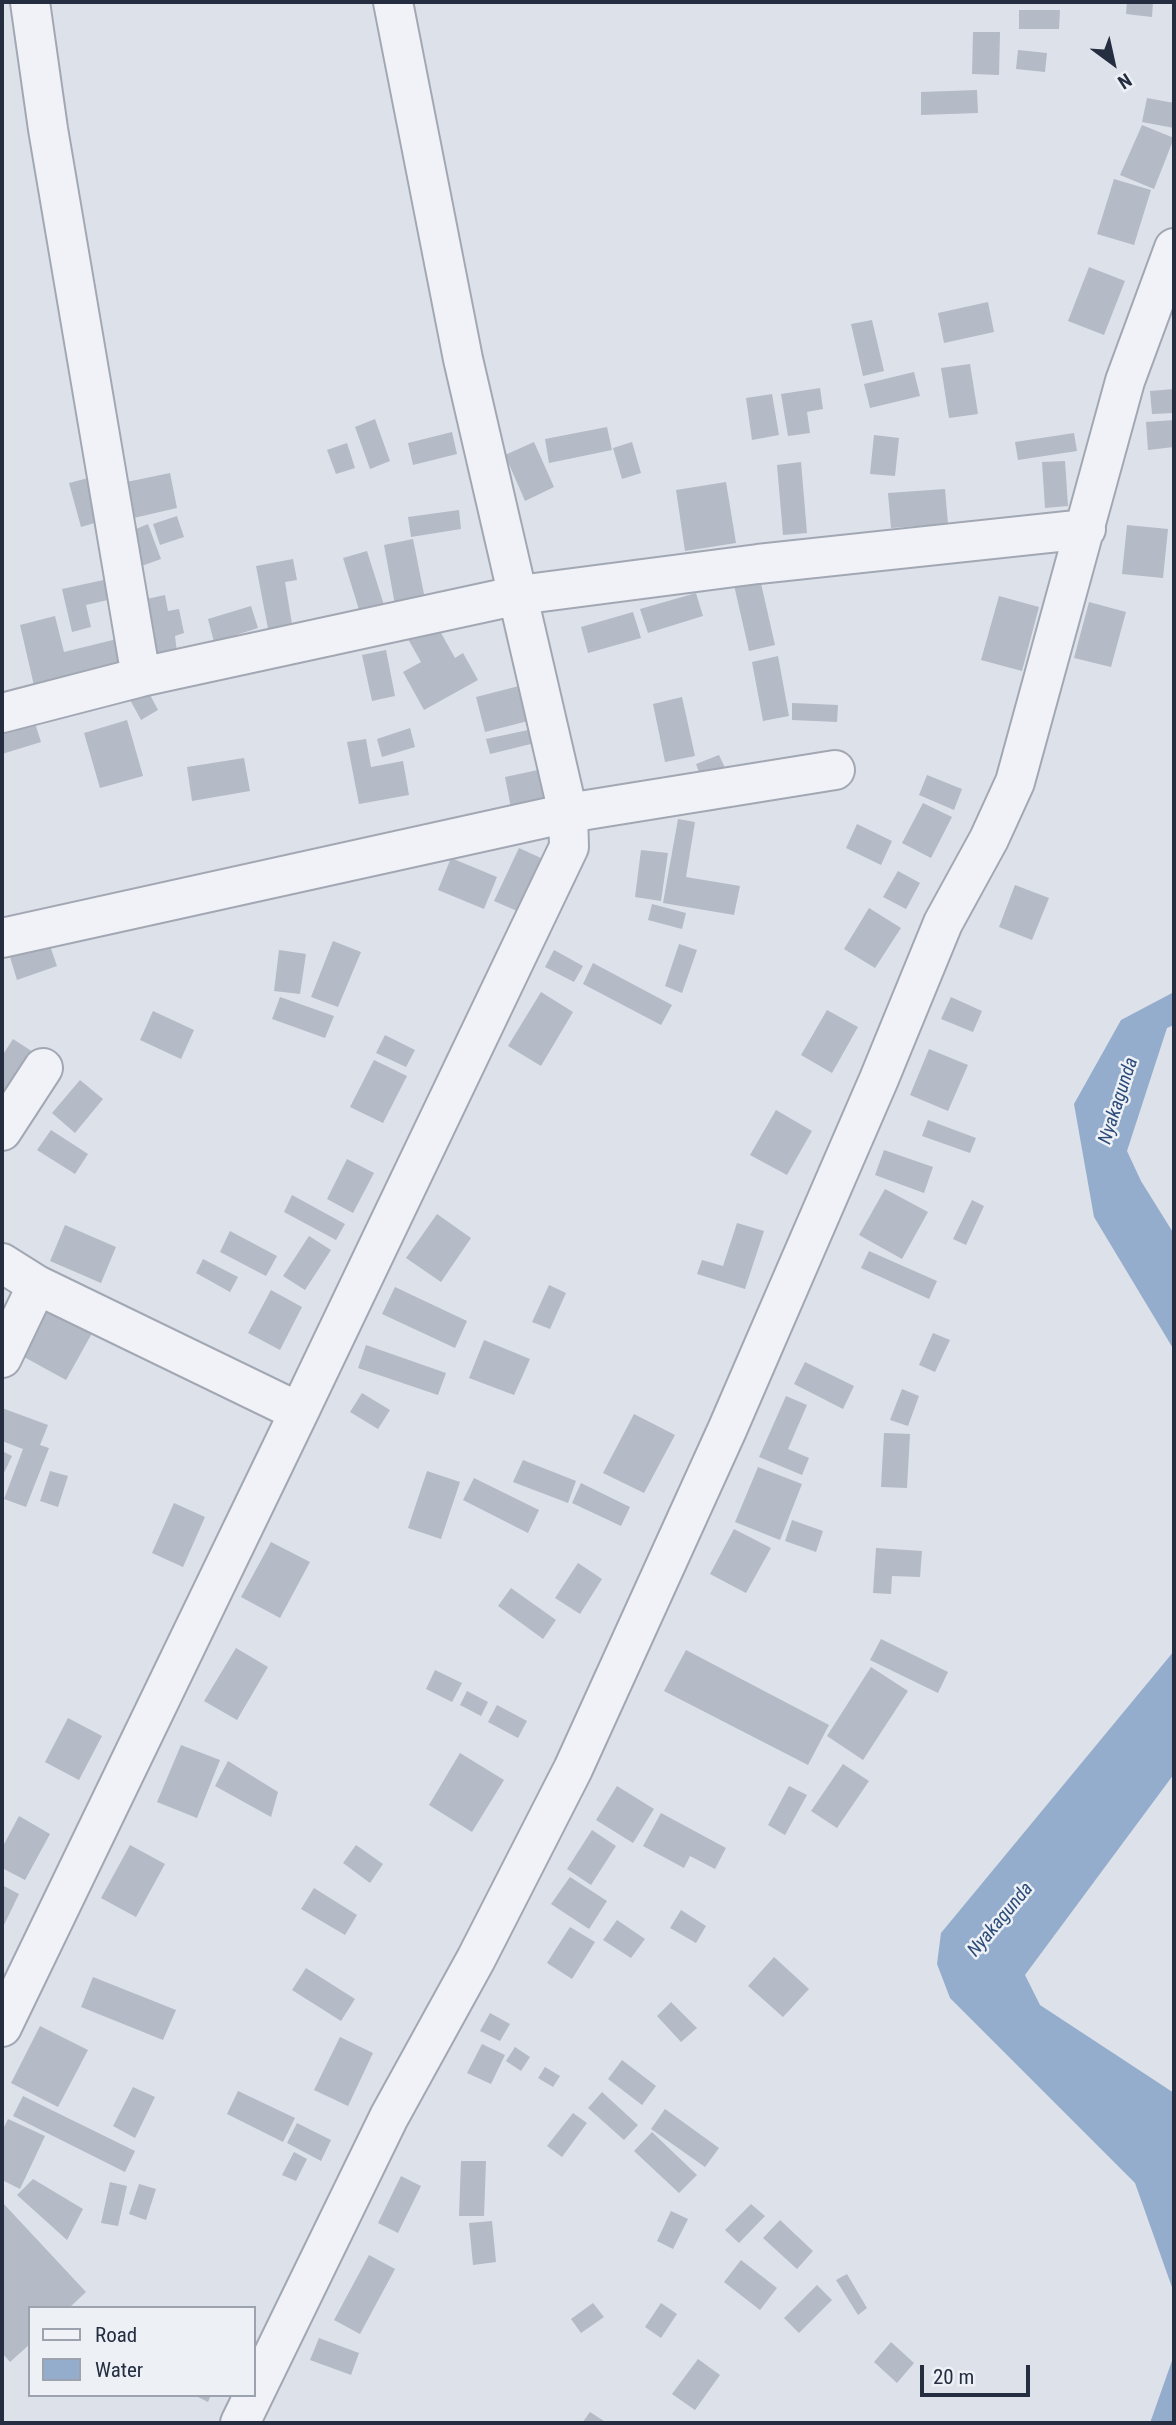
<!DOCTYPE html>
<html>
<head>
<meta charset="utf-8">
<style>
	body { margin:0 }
	#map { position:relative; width:1176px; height:2425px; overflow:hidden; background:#dde1e9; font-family:"Roboto Condensed",sans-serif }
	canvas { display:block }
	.frame { position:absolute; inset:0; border:4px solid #252e41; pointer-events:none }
	.legend { position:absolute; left:28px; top:2306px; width:228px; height:91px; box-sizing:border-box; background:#edf1f6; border:2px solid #9da3ae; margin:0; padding:9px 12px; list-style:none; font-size:21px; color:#252e41 }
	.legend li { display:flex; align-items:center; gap:14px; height:35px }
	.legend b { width:35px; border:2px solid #9da3ae }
	.north { position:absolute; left:1078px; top:28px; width:70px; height:70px; -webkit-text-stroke:5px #edf1f6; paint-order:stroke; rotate:147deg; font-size:19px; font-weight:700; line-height:28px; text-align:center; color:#252e41 }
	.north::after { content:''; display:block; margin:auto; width:24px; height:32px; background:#252e41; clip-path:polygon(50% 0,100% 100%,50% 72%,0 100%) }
	.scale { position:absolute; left:920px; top:2365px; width:110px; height:32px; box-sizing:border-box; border:4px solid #252e41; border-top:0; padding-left:9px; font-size:21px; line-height:24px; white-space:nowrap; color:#252e41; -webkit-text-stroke:5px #edf1f6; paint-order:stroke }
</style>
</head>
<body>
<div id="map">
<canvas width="1176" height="2425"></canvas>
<div class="frame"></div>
<ul class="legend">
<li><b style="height:9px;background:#f1f2f7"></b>Road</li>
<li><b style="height:19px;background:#95adcd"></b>Water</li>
</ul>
<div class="north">N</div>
<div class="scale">20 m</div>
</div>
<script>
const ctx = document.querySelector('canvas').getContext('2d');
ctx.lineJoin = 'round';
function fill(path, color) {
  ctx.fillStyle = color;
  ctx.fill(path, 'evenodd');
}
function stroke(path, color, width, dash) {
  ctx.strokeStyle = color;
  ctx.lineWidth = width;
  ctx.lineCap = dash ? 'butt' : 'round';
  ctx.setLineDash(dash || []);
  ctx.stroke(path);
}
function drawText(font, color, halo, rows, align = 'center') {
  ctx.font = font + ' "Roboto Condensed",sans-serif';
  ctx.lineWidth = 5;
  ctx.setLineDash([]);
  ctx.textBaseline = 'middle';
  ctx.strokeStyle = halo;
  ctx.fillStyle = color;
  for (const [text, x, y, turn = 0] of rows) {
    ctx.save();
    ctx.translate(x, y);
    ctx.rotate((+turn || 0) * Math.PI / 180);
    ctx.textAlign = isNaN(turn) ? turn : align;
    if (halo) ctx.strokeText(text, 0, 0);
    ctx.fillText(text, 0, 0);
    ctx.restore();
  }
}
fill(new Path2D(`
	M1174,992V1025L1167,1028L1127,1151L1141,1181L1174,1234V1350L1094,1217L1074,1104L1121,1020Z
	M1174,1651V1774L1025,1975L1040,2005L1174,2093V2293L1135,2183L950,1998L937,1964L941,1933Z
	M1174,2355V2423H1150Z`), '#95adcd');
fill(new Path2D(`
	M1127,2H1153L1152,17L1126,14Z
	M1019,10H1060L1059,29H1019Z
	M973,32H1000L999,75L972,74Z
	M1018,50L1047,53L1045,72L1016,69Z
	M977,90L978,113L921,115V92Z
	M1147,98L1174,103V128L1142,122Z
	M1142,125L1174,138L1154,189L1120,175Z
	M1114,179L1151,190L1134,245L1097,234Z
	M1089,267L1125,281L1104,335L1068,321Z
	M988,302L994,332L944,343L938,313Z
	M872,320L884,371L863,376L851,324Z
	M970,364L978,414L949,418L941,368Z
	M914,372L920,396L870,408L864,384Z
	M820,388L823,409L807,412L810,433L788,436L781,394Z
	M1174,389V413L1152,414L1150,391Z
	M772,394L779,435L752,440L746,398Z
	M375,419L390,461L370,469L355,427Z
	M1174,420V447L1148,450L1146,422Z
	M607,427L612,450L549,463L545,439Z
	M452,432L457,454L413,465L408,443Z
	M1074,433L1077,451L1018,460L1015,442Z
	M874,435L899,438L895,476L870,474Z
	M534,442L554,487L525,501L505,455Z
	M632,442L641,473L622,479L613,448Z
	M347,443L355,468L336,474L327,450Z
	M1065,461L1068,506L1045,508L1042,462Z
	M801,462L807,533L783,535L777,465Z
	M170,473L177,508L125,520L117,484Z
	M96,476L108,519L81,527L69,483Z
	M726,482L736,543L685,551L676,490Z
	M945,489L948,524L891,528L888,493Z
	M459,510L461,529L411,537L408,517Z
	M177,516L184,537L160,545L153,524Z
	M148,524L161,559L136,568L124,534Z
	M1127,525L1168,529L1163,578L1122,574Z
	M413,539L425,599L395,605L384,545Z
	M367,551L384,605L360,613L343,558Z
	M293,559L297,580L285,582L293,630L269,634L256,566Z
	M108,579L112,599L86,605L91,627L72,632L62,589Z
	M760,579L775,645L749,651L734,585Z
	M696,593L703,616L648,633L640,609Z
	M165,595L168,611L179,609L184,633L175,636L177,652L149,657L138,601Z
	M999,596L1039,607L1022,671L981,660Z
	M1089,602L1126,612L1111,667L1074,658Z
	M251,606L258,628L214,642L208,619Z
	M633,612L641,638L588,653L581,627Z
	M55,616L64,652L121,638L129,668L35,690L20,625Z
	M436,624L455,658L463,653L478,680L424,710L403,672L421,662L408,639Z
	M386,650L395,696L372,701L362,655Z
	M778,656L789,716L763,721L752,662Z
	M519,686L528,721L485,732L476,697Z
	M147,689L158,710L141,720L129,698Z
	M682,697L695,756L665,762L653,704Z
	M792,703L838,705L837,722L792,720Z
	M34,720L41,742L2,754V729Z
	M127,720L143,776L100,788L84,733Z
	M410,728L415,747L382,757L377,739Z
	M528,730L531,744L490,754L486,739Z
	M366,739L371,767L403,761L409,795L359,804L347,742Z
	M719,755L728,774L703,783L696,764Z
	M244,758L250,791L192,801L187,767Z
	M538,770L544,801L511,808L505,777Z
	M927,775L962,789L954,810L919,795Z
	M923,803L952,817L931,858L902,843Z
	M678,819L695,822L686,877L740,886L734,915L663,903Z
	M857,824L892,841L881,865L846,848Z
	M519,848L541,858L517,911L494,901Z
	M641,850L668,853L661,901L635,897Z
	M451,858L497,877L484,909L438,890Z
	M898,871L920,883L906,909L883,897Z
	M1015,885L1049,898L1032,940L999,927Z
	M652,904L686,913L682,929L648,920Z
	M869,908L901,928L875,968L844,949Z
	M333,941L361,952L338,1007L311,997Z
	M49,943L57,966L17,980L10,957Z
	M679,944L697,950L682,993L665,986Z
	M279,950L306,954L300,994L274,991Z
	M554,950L583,966L574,982L545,967Z
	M593,963L672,1005L661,1025L583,984Z
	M541,992L573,1012L541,1066L508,1046Z
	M280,997L334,1016L325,1038L272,1019Z
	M951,997L982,1011L973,1032L941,1019Z
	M827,1010L858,1027L832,1073L801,1055Z
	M153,1011L194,1030L181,1059L140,1040Z
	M385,1035L415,1050L406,1067L376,1053Z
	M13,1039L33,1052L5,1097L2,1095V1056Z
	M929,1049L968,1065L948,1111L910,1095Z
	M374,1060L407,1076L383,1123L350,1107Z
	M80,1080L103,1099L75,1133L52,1113Z
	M776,1110L812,1131L787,1175L750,1155Z
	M928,1120L976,1138L970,1153L922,1136Z
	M51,1130L88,1154L75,1174L37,1150Z
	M884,1150L933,1167L924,1193L875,1175Z
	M347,1159L374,1173L353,1213L327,1199Z
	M885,1189L928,1212L902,1259L859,1235Z
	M292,1195L345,1224L336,1240L284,1212Z
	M972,1200L984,1206L966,1245L953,1239Z
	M437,1214L471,1238L441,1282L406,1258Z
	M737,1223L764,1231L745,1289L697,1274L702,1260L723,1266Z
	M65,1225L116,1247L101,1283L50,1261Z
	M230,1231L277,1256L266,1276L220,1252Z
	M309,1236L331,1250L305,1290L283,1276Z
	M869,1251L937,1281L929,1299L861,1268Z
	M203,1259L238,1277L230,1292L196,1273Z
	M549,1285L566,1293L550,1329L532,1322Z
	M395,1287L467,1321L455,1348L382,1314Z
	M271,1290L302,1307L280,1350L248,1333Z
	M44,1298L96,1326L66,1380L15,1352Z
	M933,1333L950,1340L935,1372L919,1365Z
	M484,1340L530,1359L514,1395L469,1378Z
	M366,1345L446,1373L438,1395L358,1368Z
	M805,1362L854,1386L843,1409L794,1384Z
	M902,1389L919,1396L908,1426L890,1420Z
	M362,1393L390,1410L378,1429L350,1412Z
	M786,1396L807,1405L788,1449L809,1458L802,1475L759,1457Z
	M2,1408L48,1425L40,1445L49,1448L26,1507L4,1499L23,1449L2,1441Z
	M634,1414L675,1435L644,1493L603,1473Z
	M884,1433L910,1434L907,1488L881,1487Z
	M2,1451L12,1456L2,1477Z
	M523,1460L576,1481L568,1503L513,1482Z
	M758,1467L802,1484L780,1540L735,1522Z
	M50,1471L68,1476L58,1507L40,1501Z
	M427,1471L460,1482L441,1539L408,1528Z
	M474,1478L539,1510L528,1533L463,1500Z
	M581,1483L630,1507L621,1526L572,1503Z
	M174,1503L205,1517L183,1567L152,1553Z
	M792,1520L823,1531L816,1552L785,1541Z
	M734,1529L771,1548L746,1593L710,1574Z
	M271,1542L310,1562L280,1618L241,1597Z
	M876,1548L922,1551L920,1577L892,1576L891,1594L873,1593Z
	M578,1563L602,1579L580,1614L555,1598Z
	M511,1588L556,1620L543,1639L498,1606Z
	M881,1639L948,1672L938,1693L870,1660Z
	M236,1648L268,1667L237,1720L204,1701Z
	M686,1650L829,1725L808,1765L664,1691Z
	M871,1667L908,1691L863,1760L827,1736Z
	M435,1670L462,1683L452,1702L426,1689Z
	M467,1691L488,1702L481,1716L460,1705Z
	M497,1705L527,1721L518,1738L488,1722Z
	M68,1718L102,1736L79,1780L45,1762Z
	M181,1745L220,1760L197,1818L157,1802Z
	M460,1753L504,1780L472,1832L429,1805Z
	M228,1761L278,1792L271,1817L215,1786Z
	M843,1764L869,1781L837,1828L811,1811Z
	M617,1786L654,1809L633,1843L596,1820Z
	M789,1786L807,1795L785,1835L768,1825Z
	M661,1813L726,1848L715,1869L690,1856L684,1868L643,1846Z
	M19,1816L50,1834L25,1880L2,1868V1848Z
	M592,1830L616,1846L591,1885L567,1869Z
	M130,1845L165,1864L136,1917L101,1898Z
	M356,1845L383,1864L370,1883L343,1863Z
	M570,1877L607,1901L589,1929L551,1904Z
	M2,1885L19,1894L2,1929Z
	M314,1888L357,1915L345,1935L301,1909Z
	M681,1910L706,1926L696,1943L670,1928Z
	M617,1920L645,1939L631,1958L603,1940Z
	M570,1927L595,1942L572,1979L547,1963Z
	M774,1957L809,1989L783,2017L748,1986Z
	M306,1968L355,1999L341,2021L292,1990Z
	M93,1977L176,2010L163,2040L81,2007Z
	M671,2002L697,2028L681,2042L657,2016Z
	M490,2013L510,2024L500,2041L480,2031Z
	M40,2026L88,2050L58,2107L11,2083Z
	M340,2037L373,2053L348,2106L314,2090Z
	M482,2044L505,2055L491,2084L467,2073Z
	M515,2047L530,2057L521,2071L506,2061Z
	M622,2060L656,2086L642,2105L608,2079Z
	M545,2067L560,2076L553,2087L538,2078Z
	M133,2087L155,2097L135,2138L113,2126Z
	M238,2091L295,2118L283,2142L227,2114Z
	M602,2092L638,2125L624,2140L588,2108Z
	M23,2096L135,2151L125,2172L13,2116Z
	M665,2109L719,2148L705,2167L651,2129Z
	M573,2113L587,2123L562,2157L547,2146Z
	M8,2119L45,2136L20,2189L2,2180V2131Z
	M297,2123L331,2140L321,2161L287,2143Z
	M652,2132L697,2175L679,2193L634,2151Z
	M294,2152L307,2159L296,2181L282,2175Z
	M461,2161H486L484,2216H459Z
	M401,2176L421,2186L398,2233L378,2223Z
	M33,2179L83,2209L67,2240L17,2195Z
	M110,2182L127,2186L118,2226L101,2223Z
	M139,2184L156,2189L146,2220L129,2214Z
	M2,2202L86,2292L69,2308H30V2344L10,2362L2,2353Z
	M751,2204L765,2216L739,2243L725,2230Z
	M671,2211L688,2219L673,2249L657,2241Z
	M780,2220L813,2251L797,2269L763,2238Z
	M492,2221L496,2262L473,2265L469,2223Z
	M369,2255L395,2269L360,2334L334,2320Z
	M741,2260L777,2288L760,2310L724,2282Z
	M847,2274L867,2308L858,2315L836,2280Z
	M817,2285L832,2300L799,2333L784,2318Z
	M593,2303L604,2317L581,2333L571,2319Z
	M661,2303L677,2314L661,2338L645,2327Z
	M319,2338L359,2353L351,2375L310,2360Z
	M891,2342L914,2363L897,2383L874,2362Z
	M698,2359L720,2375L695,2410L672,2394Z
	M194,2395H211L208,2402Z
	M590,2412L607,2423H582Z`), '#b4bac6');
const minor = new Path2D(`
	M30,2L48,129L141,677
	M2,713L141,677L519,595L758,564L1086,529
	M2,938L568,813L835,770
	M2,1131L43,1068
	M2,1263L37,1285
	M2,1358L37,1285L299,1412
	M2,2027L299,1412L569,847L568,813L463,359L393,2
	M240,2423L389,2117L476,1959L573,1769L727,1430L879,1079L943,923L989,839L1015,782L1125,381L1174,248`);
stroke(minor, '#a2a8b3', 42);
stroke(minor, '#f1f2f7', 38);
drawText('italic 19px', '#2c4b79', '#edf1f6', [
	["Nyakagunda",1119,1101,-72],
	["Nyakagunda",1001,1920,-50]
]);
</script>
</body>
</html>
